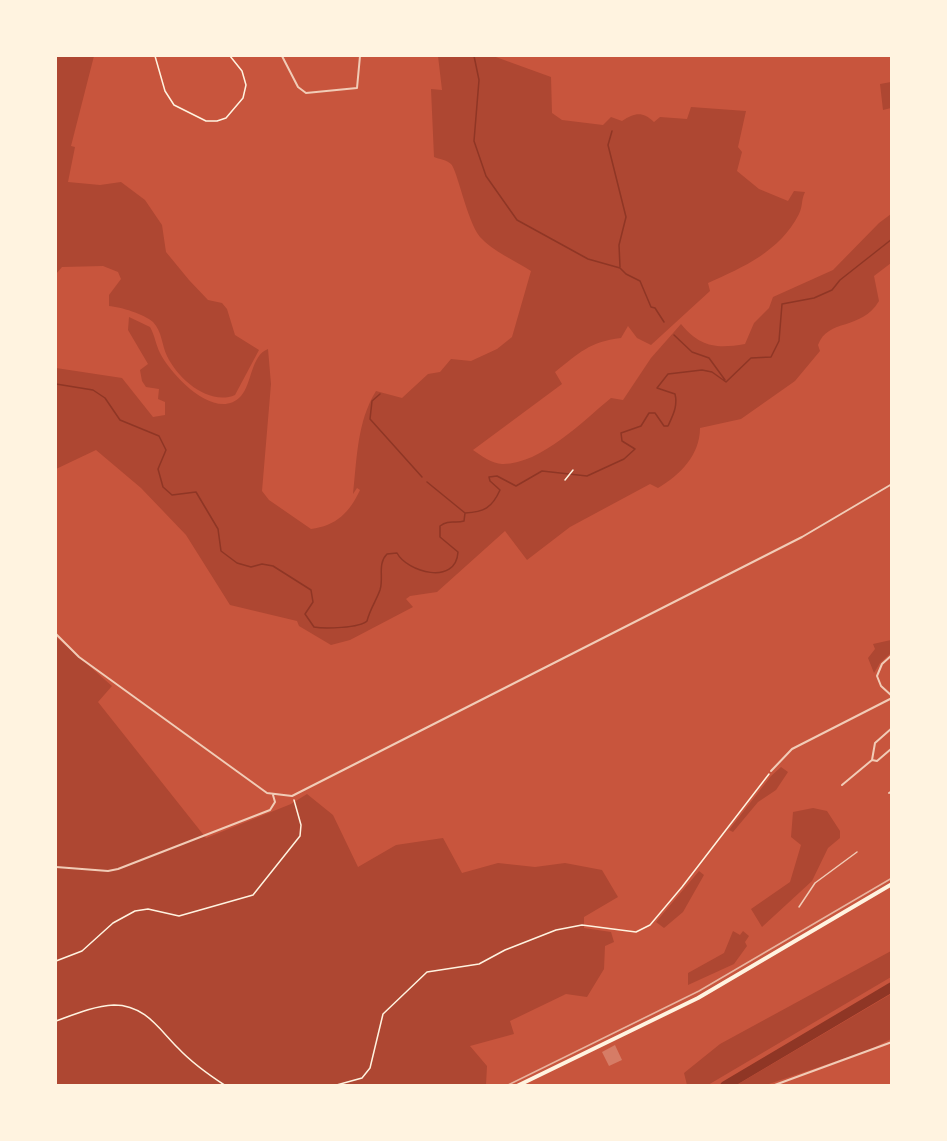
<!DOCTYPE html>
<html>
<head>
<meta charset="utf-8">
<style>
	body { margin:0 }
	#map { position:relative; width:947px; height:1141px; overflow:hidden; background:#c8553d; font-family:"Times New Roman",serif }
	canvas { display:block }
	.frame { position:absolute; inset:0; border:57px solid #fff3e0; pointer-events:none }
</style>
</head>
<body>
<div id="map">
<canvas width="947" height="1141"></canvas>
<div class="frame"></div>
</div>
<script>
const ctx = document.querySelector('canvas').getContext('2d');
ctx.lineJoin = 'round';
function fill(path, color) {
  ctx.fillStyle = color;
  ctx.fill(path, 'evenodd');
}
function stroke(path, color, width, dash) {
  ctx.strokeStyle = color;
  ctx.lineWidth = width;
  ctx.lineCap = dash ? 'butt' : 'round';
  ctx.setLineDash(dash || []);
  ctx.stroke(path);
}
fill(new Path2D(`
	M56,56H94L71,146L75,147L68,182L100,185L121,182L145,200L162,225L166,252L189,280L208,300L222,303L227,309L235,335L259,350L235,395C209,406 178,379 167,356C162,346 162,331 153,322C144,314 121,307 109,306V295L121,279L118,272L103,266L62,267L56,274Z
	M438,56H493L551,77L552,113L562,120L603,125L611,117L622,121C635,113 642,111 654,122L660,117L687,119L691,107L746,111L738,147L742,152L737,171L759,189L788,201L794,191L805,192C801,200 803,206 799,214C780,251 744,267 708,283L710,291L651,345L637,338L628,326L621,338C589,342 579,353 555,372L562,384L473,450C480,455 493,464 502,464C540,465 583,421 611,398L623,400L651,358L681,324C700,347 716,349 745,344L754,323L769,308L773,297L833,270L879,223L891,214V263L874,276L879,301C861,331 828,318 818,345L820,351L795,381L741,419L700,428C700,455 680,475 658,488L650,484L570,527L527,560L505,531L437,592L410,596L406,599L413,607L350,640L331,645L299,626L297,621L230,605L186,535L141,488L96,450L56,469V368L122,378L153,417L165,415V402L158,399L159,389L146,387L142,381L140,370L148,364L128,330L129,317L150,327C155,336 156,345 160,353C171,375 216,423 241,396C252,384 251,355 268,349L271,384L262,491L269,500L311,529C336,526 350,512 360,490L357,488L353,494C357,458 357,422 376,391L402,398L428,374L440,372L451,359L471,361L497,349L512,337L531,271C516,261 492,251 480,237C467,221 457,169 451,164C447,160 439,159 434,157L431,89L442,90Z
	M891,82V108L883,110L880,84Z
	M56,637L112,686L98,702L206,838L291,804L307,794L333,815L358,867L396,845L443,838L462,873L498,863L535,867L565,863L602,870L618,897L584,917V928L611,932L614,942L605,946L604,969L587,997L566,994L510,1021L514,1034L470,1046L487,1066L486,1085H56Z
	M891,640V653L880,663L874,673L868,658L875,649L873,644Z
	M781,767L788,772L776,790L758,802L733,832L729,830L771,776Z
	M813,808L827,811L840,831V838L828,848L812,881L762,927L751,909L790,882L801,845L791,837L793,812Z
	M699,871L704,875L683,912L664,928L656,922Z
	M733,931L740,935L743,931L749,936L745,942L747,946L734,964L688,985V973L724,953Z
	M891,951V977L708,1085H687L684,1073L720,1044Z
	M891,994V1039L869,1050L766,1085L735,1086Z`), '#ae4732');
stroke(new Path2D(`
	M474,56L479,80L474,141L486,176L517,220L588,259L620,268L626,274L640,281L651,307L655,308L664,322
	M612,131L608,145L626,217L619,245L620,267
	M674,335L692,352L709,358L725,380
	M56,384L93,390L105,398L120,420L159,436L166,450L158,469L163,487L172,495L196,492L218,529L221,551L237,563L251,567L262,564L273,566L311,590L313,602L305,614L314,627C324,629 360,628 367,621C370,609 376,601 380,590C384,578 377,564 387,554L397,553C407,572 456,586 458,552L440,537V526C449,519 455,524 464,521L465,513C484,512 492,508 500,490L490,481L489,477L497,476L516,486L542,471L587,476L624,459L635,449L622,441L621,433L641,426L649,413H655L664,426H668C673,415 678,406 675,394L657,388L668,374L702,370L712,372L726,382L751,358L771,357L779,341L782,304L814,298L832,290L840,280L892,239
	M380,394L372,401L370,419L422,477
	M427,482L465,513`), '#8f3625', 1.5);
stroke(new Path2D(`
	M725,1086L892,987`), '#8f3625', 10);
fill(new Path2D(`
	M615,1045L622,1060L609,1066L602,1052Z`), '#d67c66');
stroke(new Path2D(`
	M155,56L165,91L174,105L206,121H217L226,118L243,98L246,85L242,71L230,56
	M565,480L573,470
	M56,961L82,951L113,923L135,911L148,909L179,916L253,895L300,836L301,825L294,800
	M56,1021C75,1014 94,1006 114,1005C145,1005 159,1029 178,1048C192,1063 209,1075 226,1086
	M333,1086L362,1078L370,1068L383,1014L427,972L479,964L505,950L556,930L582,925L636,932L650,925L682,887L769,774`), '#fff3e0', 1.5);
stroke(new Path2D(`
	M799,907L815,883L857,852`), '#f1ccb7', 1.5);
stroke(new Path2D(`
	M282,56L298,87L306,93L357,88L360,56
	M56,634L79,657L267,793L292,796L802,537L892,484
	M892,655L882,664L877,676L881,686L892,696
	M872,760L877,761L891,749
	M771,771L792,749L892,698
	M842,785L872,760L875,743L892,728
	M889,793L892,791
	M56,867L108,871L118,869L270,810L275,802L273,795
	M772,1086L892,1042`), '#f1ccb7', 2);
stroke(new Path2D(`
	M517,1086L698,998L892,884`), '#fff3e0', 4);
stroke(new Path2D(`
	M506,1086L699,991L892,878`), '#e9b49f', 1.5);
</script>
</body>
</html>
